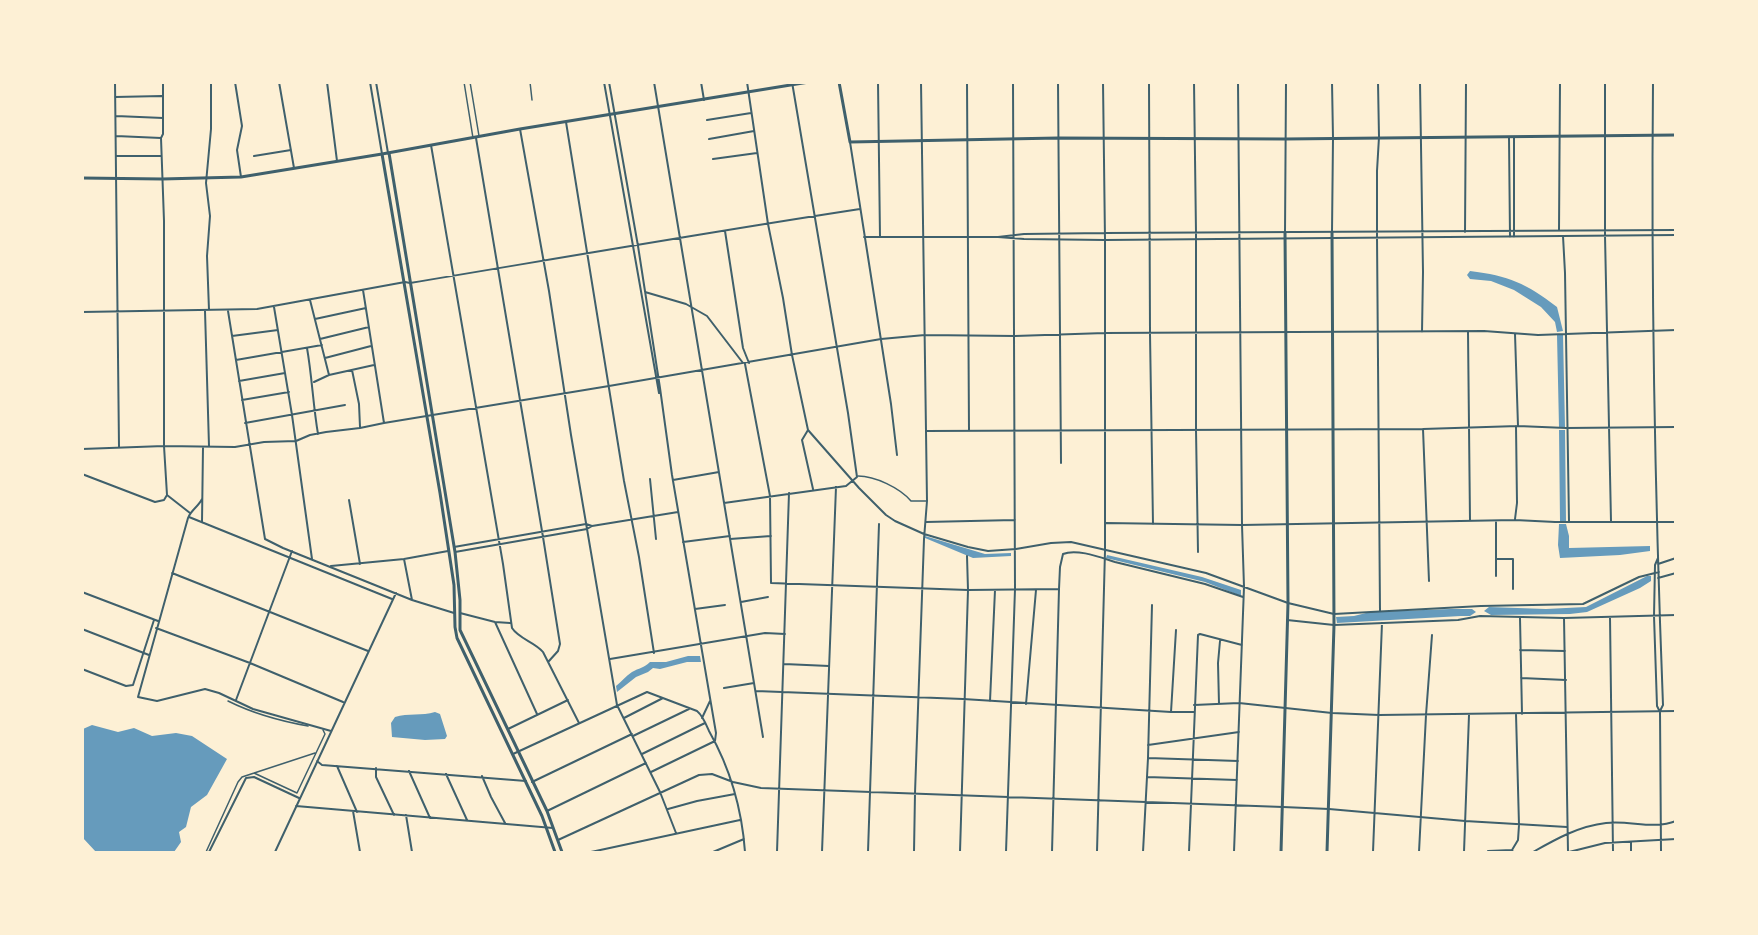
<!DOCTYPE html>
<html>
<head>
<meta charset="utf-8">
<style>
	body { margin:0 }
	#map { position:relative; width:1758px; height:935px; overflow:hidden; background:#fdf0d5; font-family:"Roboto Condensed",sans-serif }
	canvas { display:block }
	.frame { position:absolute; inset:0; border:84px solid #fdf0d5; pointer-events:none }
</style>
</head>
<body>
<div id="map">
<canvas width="1758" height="935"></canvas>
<div class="frame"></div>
</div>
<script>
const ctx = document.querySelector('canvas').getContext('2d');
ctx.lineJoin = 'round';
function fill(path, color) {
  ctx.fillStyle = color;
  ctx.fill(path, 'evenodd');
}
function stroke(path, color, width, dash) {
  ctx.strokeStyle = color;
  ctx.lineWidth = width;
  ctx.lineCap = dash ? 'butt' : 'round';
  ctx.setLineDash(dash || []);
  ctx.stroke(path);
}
fill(new Path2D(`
	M1470,271C1509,276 1526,283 1557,307L1563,331L1557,332L1555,322L1541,307L1514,290L1491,281L1470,279L1467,275Z
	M1557,335H1563L1565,427H1559Z
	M1559,430H1565L1566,521H1560Z
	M1559,524H1566L1569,536V548L1650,546V551L1620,555L1560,558L1558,545Z
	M925,536L985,554L1011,553V556L973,558L925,538Z
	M1107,555L1202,577L1241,590V596L1205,582L1106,558Z
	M1647,576H1651V581L1640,588L1587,612L1570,614L1491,615L1484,611L1489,607L1546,609L1586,607Z
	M1450,609H1472L1476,612L1470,616H1461L1337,623L1336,617L1354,616L1370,612Z
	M688,656H700L701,662H687L660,669L653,668L648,672L636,677L617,692L616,686C621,682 626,676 632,672C639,668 644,668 650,662H666Z
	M435,712L440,714L447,736L445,739L425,740L392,737L391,723L395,717C408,713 422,716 435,712Z
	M92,725L118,732L134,728L152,736L176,733L192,736L227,759L207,795L191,807L186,827L179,832L181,842L174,852H96L83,838V729Z`), '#669bbc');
stroke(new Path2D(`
	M464,82L473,138
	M470,82L479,136
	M530,82L532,100`), '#3f606c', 1.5);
stroke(new Path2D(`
	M858,476C875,476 900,488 911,501H926
	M228,701C254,714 280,721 308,726
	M254,773L297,793L325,734L323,730
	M206,852L238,782L242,777L315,753`), '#3f606c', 1.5);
stroke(new Path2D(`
	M115,82L119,447
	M235,82L242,126L237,150L241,177
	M279,82L294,168
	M327,82L337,161
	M370,82L382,154
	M376,82L388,153
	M604,82L659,393
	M609,82L638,246L660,388L672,475L716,733L715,741L651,772
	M654,82L763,737
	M701,82L704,100
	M747,82L768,224L783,298L792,355L808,430
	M878,82L880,237
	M967,82L969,431
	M1058,82L1061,463
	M1149,82L1150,334L1153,524
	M1194,82L1196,233V430L1198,552
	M1378,82L1379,137L1377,171V237L1380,611
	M1420,82L1423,272L1422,332
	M1605,82V236L1611,521
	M1653,82C1651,290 1655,498 1663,705L1660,711L1661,852
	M115,97L162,96
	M116,116L163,118
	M707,120L751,113
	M566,122L624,481L639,557L654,653
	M520,129L549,291L571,435L617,705L660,792L676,833
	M116,136L161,138
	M1509,137L1510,237
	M476,138L543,537L560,644L558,651L549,661
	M709,139L754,131
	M850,142L891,404L897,455
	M431,145L503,564L512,628C519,639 535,642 543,652L579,723
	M116,156H161
	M254,156L291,150
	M713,159L757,153
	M1559,230L1560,82
	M725,231L743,348L749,363
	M1332,232L1333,138L1332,82
	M1465,232L1466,82
	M1285,233L1286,82
	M1563,236L1565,273L1569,521
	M864,237H998L1024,234L1105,233L1676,230
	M998,237L1024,239L1105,240L1676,235
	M1514,237V137
	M363,290L384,423
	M645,292L686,304L707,316L743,363
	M310,300L329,375
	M274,307L292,415L312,559
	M209,310L207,256L210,216L206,183L211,129V82
	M205,311L209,446
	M228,311L265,539L283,548L412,600L454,613
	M82,312L257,309L405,282L410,283C560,258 710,232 860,209
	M315,319L366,308
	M1468,332L1470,521
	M1515,334L1518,426
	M232,336L278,330
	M320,339L369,327
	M307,348C312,376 313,405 318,434
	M325,358L371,346
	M236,360L322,345
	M745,364L770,496L771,583L968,590L1059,589
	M352,370L359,404L360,427
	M239,381L285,373
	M314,382L329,375L374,365
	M242,400L289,392
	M245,423L345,405
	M1423,429L1429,581
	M808,430L859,488L886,515L895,521L924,534L968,547L988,551L1016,549L1051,543L1071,542L1206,573L1288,603L1334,614L1481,606L1583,604L1639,577L1659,572
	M808,430L802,440L813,489
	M926,431L1423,429L1518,426L1566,428L1676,427
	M82,449L164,446L235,447L264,442L296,441L310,435L326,432L360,428L384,423L609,386L881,339L925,335L1015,336L1105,333L1484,331L1538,335L1676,330
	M82,474L155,502L164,500L167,495L164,446V221L161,138L163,134V82
	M650,479L656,539
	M673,480L719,472
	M167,495L190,513
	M202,499C198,507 191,510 188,518L138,697L157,701L205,689L219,693L253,709L331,731
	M349,500L360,564
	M724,503L846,486L857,477L848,413L792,82
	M189,517L392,599
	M1515,519L1517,503L1516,426
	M1496,521V576
	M202,522L203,447
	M926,522L1015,520
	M1106,523L1242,525L1515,520L1555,522H1676
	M730,539L771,536
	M683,542L730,536
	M454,547L586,524L592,526L678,512
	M455,552L587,529L592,526
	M1658,558L1655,565L1654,616L1657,706L1659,710
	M404,559L412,600
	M1496,559H1513V589
	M1658,564L1676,558
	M331,566L404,559L448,551
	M172,573L368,651
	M1658,578L1676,573
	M82,592L158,621
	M741,602L768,597
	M695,609L725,605
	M460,613L495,622L510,623
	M1610,617L1613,852
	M1520,618L1522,714
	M1564,618L1568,852
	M1287,620L1334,625L1458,620L1480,616L1564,618L1676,615
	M495,622L537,714
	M156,628L250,663L343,702
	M82,629L149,655
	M1520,650L1565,651
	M610,659L765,633L785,634
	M784,664L829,666
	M82,669L126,686L133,685L154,620
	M1521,678L1566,680
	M724,688L754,683
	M756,691L963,699L1171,712H1194
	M236,700L292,551
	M990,701L995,590
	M1026,704L1036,590
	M1219,704L1218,663L1220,641
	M1194,705L1239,703L1332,713L1379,715L1676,711
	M1171,712L1176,630
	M624,718L663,698
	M702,718L710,701
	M508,729L568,700
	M633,736L689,709
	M1148,745L1239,732
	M513,754L647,692L697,711C703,716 706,724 709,731C730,768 742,810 745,852
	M642,754L705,723
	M1148,758L1238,761
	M317,761L322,765L526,781
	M337,766L357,812
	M376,768V777L394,815
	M409,771L430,818
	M446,774L467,820
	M482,776L491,797L505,823
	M1147,777L1237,780
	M532,782L632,734
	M296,806L553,828
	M668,809L697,801L735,794
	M353,811L360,852
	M547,811L646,763
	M406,815L412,852
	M558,840L699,775L712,774L733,782L761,788L1283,807L1329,809L1465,821L1567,827
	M1488,851L1512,850
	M209,852L246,778L254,777L299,798
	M275,852L396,593
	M591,852L740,820
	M713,852L744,839
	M777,852L789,493
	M822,852L836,487
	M868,852L879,524
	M914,852L915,793L924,539L927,501L921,82
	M960,852L968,590L967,556
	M1006,852L1015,589L1013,82
	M1052,852L1059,589L1060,567L1063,554C1077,548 1102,558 1115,562L1205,584L1243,597
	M1097,852L1105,551V240L1103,82
	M1143,852L1148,758L1152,605
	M1189,852L1198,635L1200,634L1242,645
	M1234,852L1244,587L1242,525L1238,82
	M1373,852L1382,623
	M1419,852L1426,715L1432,635
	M1464,852L1469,715
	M1513,852L1512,850L1518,840L1519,825L1516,714
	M1533,852C1556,839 1579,826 1606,823C1630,820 1653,830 1676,821
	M1569,852L1605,843L1676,839
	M1631,852V842`), '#3f606c', 2);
stroke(new Path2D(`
	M839,82L850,142L1058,138L1285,139L1676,135
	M389,153L455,552L460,600V630L547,811L562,852
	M382,154L440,493L454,585L455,627L457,638L542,816L555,852
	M82,178L162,179L241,177L382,154L520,129L809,82
	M1281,852L1288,603L1285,233
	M1327,852L1334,625L1332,232`), '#3f606c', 3);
</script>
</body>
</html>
